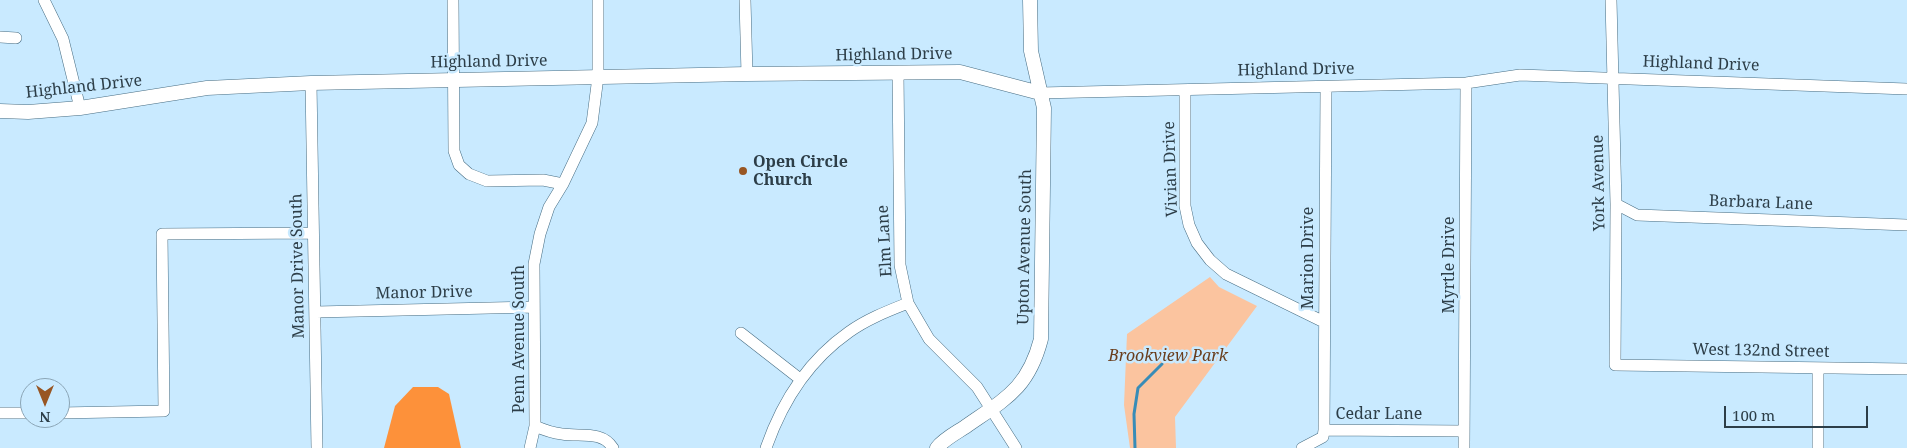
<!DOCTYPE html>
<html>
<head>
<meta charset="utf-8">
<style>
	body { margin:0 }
	#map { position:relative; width:1907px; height:448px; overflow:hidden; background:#c9eaff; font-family:"Noto Serif",serif }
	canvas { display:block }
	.north { position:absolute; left:20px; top:378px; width:50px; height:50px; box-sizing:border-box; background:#c9eaff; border:1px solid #8ba5b6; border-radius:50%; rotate:180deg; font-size:14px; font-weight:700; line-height:20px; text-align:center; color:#2d3e48 }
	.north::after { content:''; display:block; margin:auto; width:18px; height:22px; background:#985623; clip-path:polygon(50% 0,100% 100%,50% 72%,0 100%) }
	.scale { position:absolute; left:1724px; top:406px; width:144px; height:22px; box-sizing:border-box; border:2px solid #2d3e48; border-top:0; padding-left:6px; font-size:15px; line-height:18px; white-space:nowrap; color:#2d3e48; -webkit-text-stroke:4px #c9eaff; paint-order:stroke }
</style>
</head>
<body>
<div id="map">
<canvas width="1907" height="448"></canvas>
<div class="north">N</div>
<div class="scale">100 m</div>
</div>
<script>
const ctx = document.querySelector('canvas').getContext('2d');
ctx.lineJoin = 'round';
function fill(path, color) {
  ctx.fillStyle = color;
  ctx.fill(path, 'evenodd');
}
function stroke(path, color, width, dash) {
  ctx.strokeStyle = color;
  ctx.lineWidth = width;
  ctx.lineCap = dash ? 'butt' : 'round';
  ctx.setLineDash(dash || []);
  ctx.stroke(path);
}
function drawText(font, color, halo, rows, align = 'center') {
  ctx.font = font + ' "Noto Serif",serif';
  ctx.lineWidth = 5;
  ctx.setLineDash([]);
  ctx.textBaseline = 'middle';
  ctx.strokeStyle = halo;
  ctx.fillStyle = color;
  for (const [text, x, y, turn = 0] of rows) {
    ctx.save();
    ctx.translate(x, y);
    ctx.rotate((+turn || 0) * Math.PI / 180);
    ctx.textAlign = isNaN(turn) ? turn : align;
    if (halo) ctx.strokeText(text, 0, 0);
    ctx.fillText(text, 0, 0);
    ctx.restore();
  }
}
fill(new Path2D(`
	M1210,277L1219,287L1257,306L1175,417L1176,448H1130L1124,405L1127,334Z`), '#fbc49f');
fill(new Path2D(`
	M413,387H438L449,394L461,448H384L395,406Z`), '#fd913a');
stroke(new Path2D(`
	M1135,448L1134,414L1138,388L1162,364`), '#388cb7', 3);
const minor = new Path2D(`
	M44,0L63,39L80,108
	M453,0L454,151L459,165L469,174L487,181L543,180L563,184
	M598,0V77L592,123L563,184L549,207L540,234L534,264L535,426C544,430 553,433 562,434C580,437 602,430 613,448
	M745,0L747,74
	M1611,0L1616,204L1615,365L1907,369
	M0,37L16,38
	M898,72L900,265L908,303L929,339L977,387L1016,448
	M311,83L317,448
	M1185,90V206L1189,225L1197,243L1210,260L1226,274L1324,322
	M1040,93L1466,83L1520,75L1907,89
	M1616,204L1637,215L1907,225
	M316,312L534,307
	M741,333L800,379
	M1818,368V448
	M0,413H30
	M60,413L164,411L162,234L313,233
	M1324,430L1464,431
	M530,448L535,426
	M766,448C782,402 809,360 849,332C867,319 888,311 908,303
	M1302,448L1323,437L1324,430L1326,87
	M1464,448L1466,83`);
const tertiary = new Path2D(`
	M0,111L28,112L80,108L207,88L311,83L747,74L960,72L1040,93
	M937,448C944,439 956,433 965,427C1005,399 1028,389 1041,339L1044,108L1031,51L1030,0`);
stroke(minor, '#476d83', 12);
stroke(tertiary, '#476d83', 15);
stroke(minor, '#fff', 11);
stroke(tertiary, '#fff', 14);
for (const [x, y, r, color] of [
	[743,171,5,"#985623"]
]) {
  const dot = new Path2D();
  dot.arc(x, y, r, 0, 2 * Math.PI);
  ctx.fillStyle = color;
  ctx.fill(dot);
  stroke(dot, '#c9eaff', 2);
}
drawText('16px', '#2d3e48', '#c9eaff', [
	["Highland Drive",894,55,-1],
	["Highland Drive",489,62,-1],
	["Highland Drive",1701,64,2],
	["Highland Drive",1296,70,-1],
	["Highland Drive",84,87,-6],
	["Vivian Drive",1171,169,-92],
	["York Avenue",1599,183,-91],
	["Barbara Lane",1761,203,2],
	["Elm Lane",885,241,-93],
	["Upton Avenue South",1025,247,-89],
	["Marion Drive",1308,258,-90],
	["Myrtle Drive",1449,265,-90],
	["Manor Drive South",298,266,-91],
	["Manor Drive",424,293,-1],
	["Penn Avenue South",519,339,-90],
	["West 132nd Street",1761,351,1],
	["Cedar Lane",1379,414]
]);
drawText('bold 16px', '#2d3e48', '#c9eaff', [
	["Open Circle",753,162],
	["Church",753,180]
], 'left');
drawText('italic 16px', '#6a3e1d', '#c9eaff', [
	["Brookview Park",1168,356]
]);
</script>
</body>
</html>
